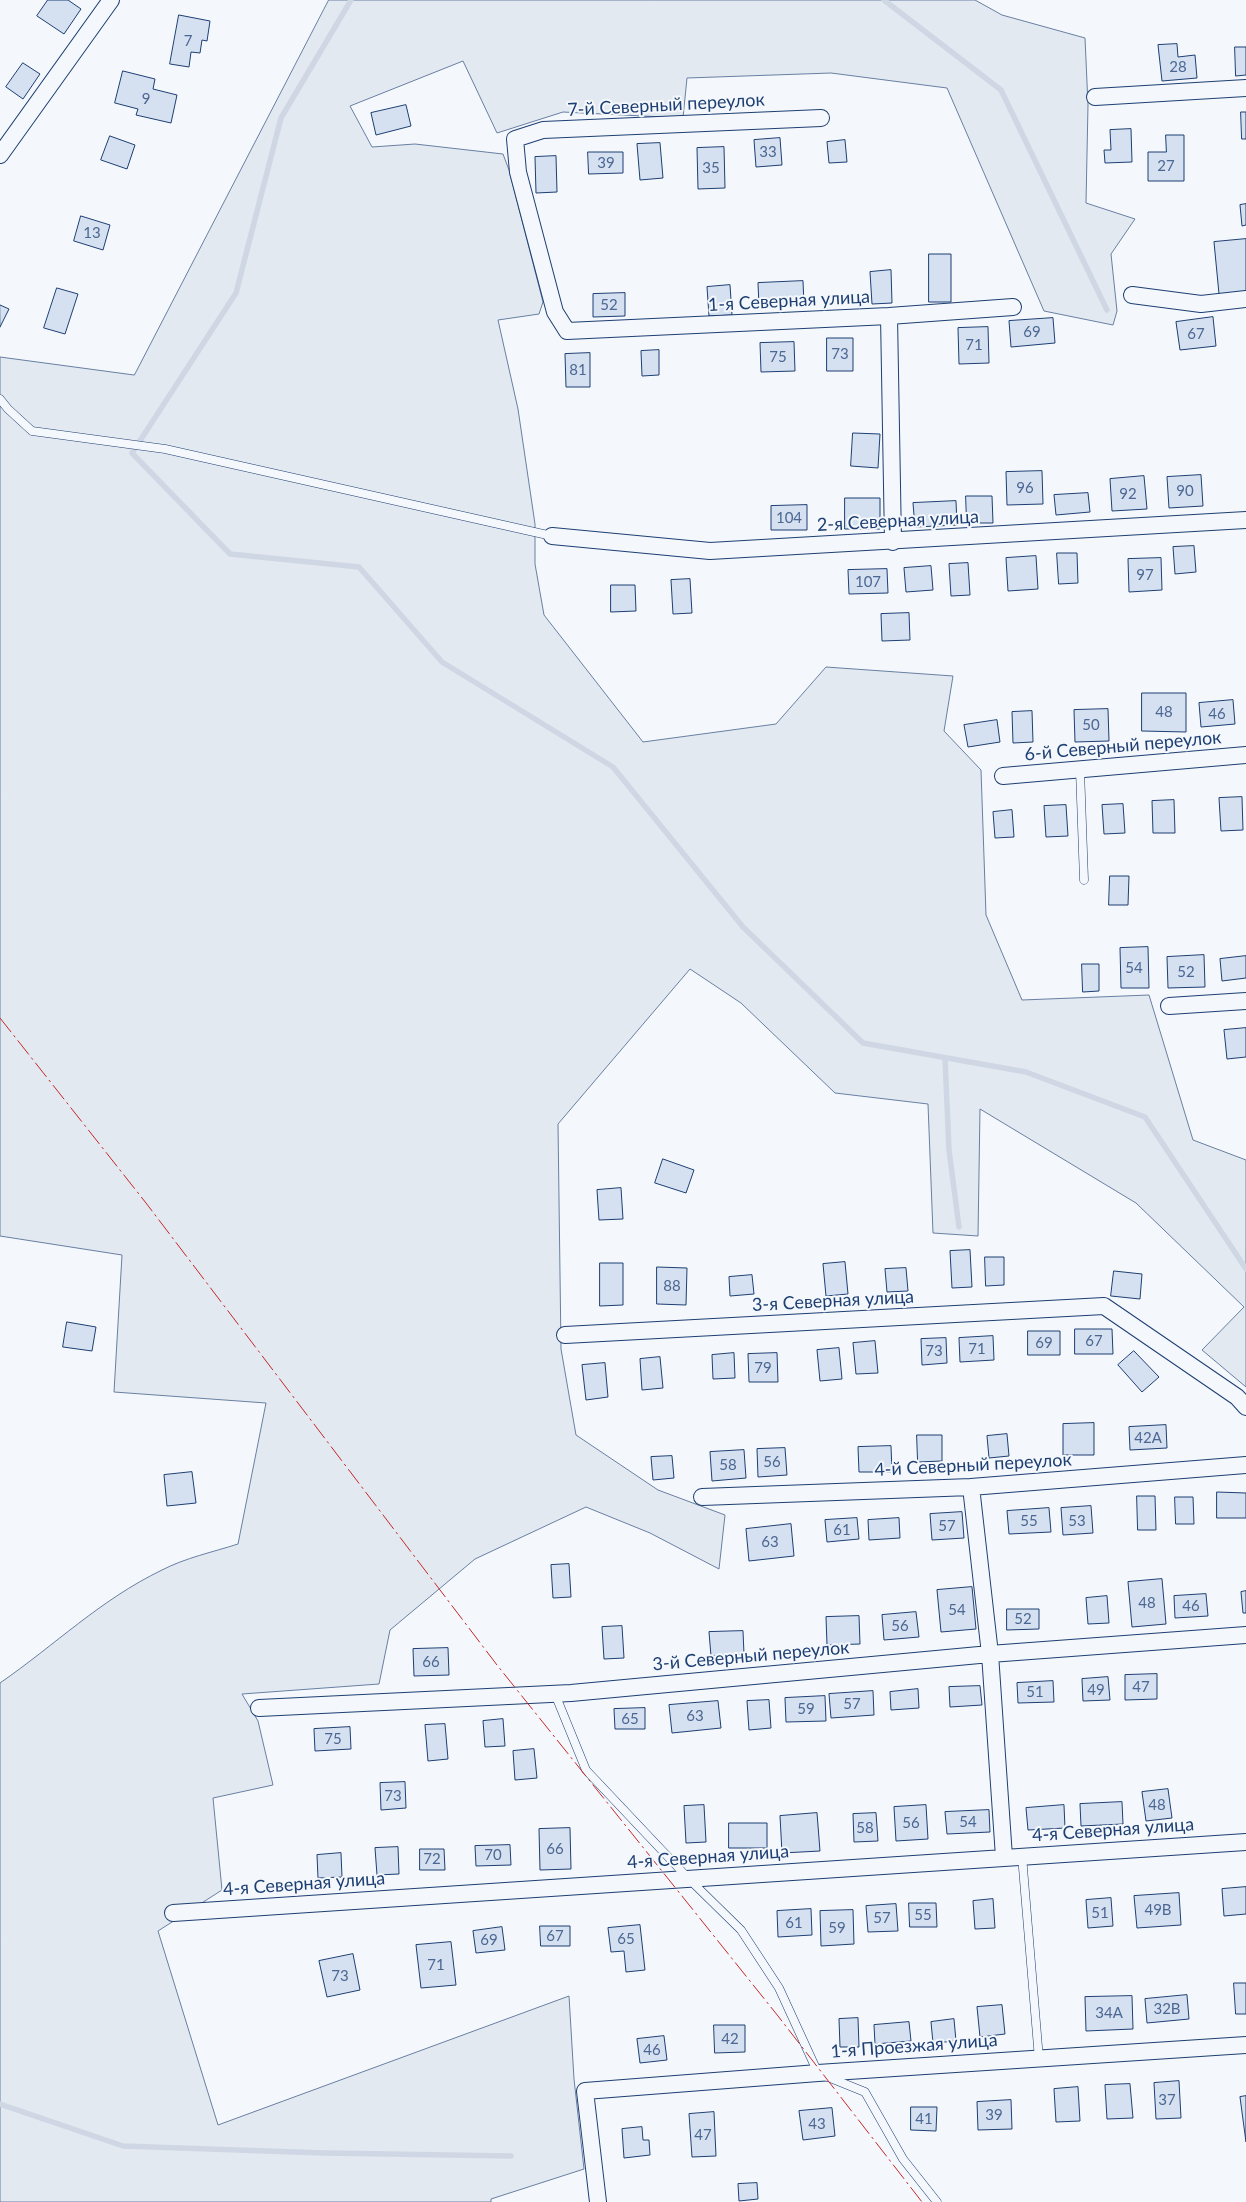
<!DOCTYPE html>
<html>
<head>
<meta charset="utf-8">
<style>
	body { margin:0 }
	canvas { display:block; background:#f4f7fb }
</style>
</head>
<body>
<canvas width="1246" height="2202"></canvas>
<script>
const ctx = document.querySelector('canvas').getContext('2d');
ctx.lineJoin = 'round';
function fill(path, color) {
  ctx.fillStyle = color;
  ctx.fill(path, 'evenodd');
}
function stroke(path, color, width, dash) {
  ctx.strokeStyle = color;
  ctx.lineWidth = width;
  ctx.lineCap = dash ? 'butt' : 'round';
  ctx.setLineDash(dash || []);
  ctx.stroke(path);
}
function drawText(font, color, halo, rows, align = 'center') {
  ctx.font = font + ' Lato,sans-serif';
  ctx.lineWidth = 4;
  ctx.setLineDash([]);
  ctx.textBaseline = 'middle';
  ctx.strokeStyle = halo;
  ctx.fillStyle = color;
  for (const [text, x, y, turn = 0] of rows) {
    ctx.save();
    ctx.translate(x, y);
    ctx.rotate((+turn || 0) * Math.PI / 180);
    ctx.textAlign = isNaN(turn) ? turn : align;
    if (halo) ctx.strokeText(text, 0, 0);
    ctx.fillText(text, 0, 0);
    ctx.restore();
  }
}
const green = new Path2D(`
	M329,0H975L1002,15L1085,38L1088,105L1086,203L1135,219L1111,254L1117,311L1113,325L1044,311L947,88L831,73L687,78L683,118L563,112L497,133L463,61L350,106L372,147L415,144L503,154L509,170L543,302L539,314L498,320L518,409L535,524V564L544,615L643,742L776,724L826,667L953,676L944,731L981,770L986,915L1022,1000L1149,995L1193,1140L1246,1160V1387L1202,1350L1244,1307L1136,1203L980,1109L978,1236L933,1233L928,1104L835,1093L741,1003L690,969L558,1124L561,1349L576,1435L658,1490L725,1515L719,1569L650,1533L586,1507L475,1559L390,1630L379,1684L242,1694L258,1721L273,1785L213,1798L222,1890L158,1931L218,2125L569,1996L574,2079L584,2169L491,2199V2202H0V1683C55,1645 100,1600 162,1570C185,1558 213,1552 238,1544L266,1403L114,1392L122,1255L0,1236V357L134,375Z`);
fill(green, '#e3e9f0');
stroke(green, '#687fa3', 1);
stroke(new Path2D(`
	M351,0L281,118L236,293L132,453L230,554L359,567L442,662L613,767L743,927L863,1043L1026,1072L1145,1117L1246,1269
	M884,0L1001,90L1107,310
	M945,1058L949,1150L959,1227
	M0,2104L123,2146L324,2153L511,2156`), '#cfd7e4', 5.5);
const building = new Path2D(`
	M48,0H68L81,9L64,34L37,16Z
	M179,15L210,21L207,41L202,40L200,53L191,52L189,67L170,64Z
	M1177,44L1178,57L1195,55L1197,78L1162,81L1158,45Z
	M1235,47H1246V75L1236,76Z
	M23,63L40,74L23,99L6,87Z
	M123,71L155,79L153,89L177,95L171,123L136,115L138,109L115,103Z
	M406,105L411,126L376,135L371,113Z
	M1241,112H1246V139H1242Z
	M1131,129L1132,162L1105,163L1104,150H1111L1110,130Z
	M1166,135H1184V181H1148V152H1166Z
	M110,136L135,145L127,169L101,160Z
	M780,138L782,165L756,167L754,140Z
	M845,140L847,162L829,163L827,142Z
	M660,143L663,178L640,180L637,144Z
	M724,147L725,188L698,189L697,148Z
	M588,152H623V173L589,174Z
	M556,156L557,192L536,193L535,157Z
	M1246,204V225L1242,226L1240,205Z
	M81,216L110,225L103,250L74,241Z
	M1246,239V292L1219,294L1214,242Z
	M929,254H951V302H929Z
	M891,270L892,303L872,304L870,272Z
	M803,281L804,304L759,306L758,283Z
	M730,285L732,315L709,316L707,287Z
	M57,288L78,294L65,334L44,328Z
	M625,293V316L593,317V294Z
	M0,305L9,309L0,327Z
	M1213,317L1216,346L1180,350L1176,322Z
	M1053,318L1055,343L1011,347L1009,321Z
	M988,327L989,363L959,364L958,328Z
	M827,338H853V371H827Z
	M794,342L795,371L761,372L760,343Z
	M659,350V375L642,376L641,351Z
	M590,353V387H566L565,354Z
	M853,433L880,434L878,468L851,466Z
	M1042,471L1043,504L1007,505L1006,472Z
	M1201,475L1203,506L1169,508L1167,477Z
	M1144,476L1147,509L1112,511L1110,479Z
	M1088,493L1090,512L1056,515L1054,495Z
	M966,496H992L993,523H967Z
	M845,498H880V529H845Z
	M956,501L957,525L915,527L913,503Z
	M807,505V530H771V506Z
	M1194,546L1196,572L1175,574L1173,547Z
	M1057,553H1077L1078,583L1059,584Z
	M1036,556L1038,589L1008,591L1006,558Z
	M1161,558L1162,590L1129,592L1128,559Z
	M968,563L970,595L951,596L949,564Z
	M931,566L933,590L906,592L904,568Z
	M887,569L888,593L849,594L848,570Z
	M690,579L692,613L673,614L671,580Z
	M611,585H635L636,611L611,612Z
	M909,613L910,640L882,641L881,614Z
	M1142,693H1186V732L1142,731Z
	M1233,700L1235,724L1201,727L1199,703Z
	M1108,709L1109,741L1075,742L1074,710Z
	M1032,711L1033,742L1013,743L1012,712Z
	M997,720L1000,742L968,747L964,725Z
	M1242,797L1243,830L1221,831L1219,798Z
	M1174,800L1175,833H1153L1152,801Z
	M1123,804L1125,833L1104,834L1102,805Z
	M1066,805L1068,836L1046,837L1044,806Z
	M1012,810L1014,837L995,838L993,812Z
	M1110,876H1129L1128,905H1109Z
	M1148,947L1149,988H1121L1120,948Z
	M1204,955L1205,987L1168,988L1167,957Z
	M1246,956V978L1222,981L1220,959Z
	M1082,964H1099V991L1083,992Z
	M1246,1028V1057L1227,1059L1224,1030Z
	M663,1159L694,1170L686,1193L655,1183Z
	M621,1188L623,1219L599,1220L597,1190Z
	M970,1250L972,1287L952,1288L950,1251Z
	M985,1257H1004V1285L986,1286Z
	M845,1262L848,1294L826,1296L823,1264Z
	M600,1263H623V1305L600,1306Z
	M657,1267L687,1268L686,1305L657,1304Z
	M906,1268L908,1291L887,1292L885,1269Z
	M1114,1271L1142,1274L1140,1299L1111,1296Z
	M752,1275L754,1294L730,1296L729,1277Z
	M67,1322L96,1327L92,1351L63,1347Z
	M1075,1329H1112L1113,1354H1075Z
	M1028,1331H1060V1355H1028Z
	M993,1336L994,1360L960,1362L959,1338Z
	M946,1338L947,1363L922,1365L921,1339Z
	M875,1341L878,1373L856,1374L853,1343Z
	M839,1348L842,1379L820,1381L817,1350Z
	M1134,1351L1159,1377L1142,1392L1118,1365Z
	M734,1353L735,1378L713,1379L712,1355Z
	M777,1353L778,1382H749L748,1354Z
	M660,1357L663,1388L642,1390L640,1359Z
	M605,1363L608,1397L586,1400L582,1365Z
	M1094,1423V1455H1063V1424Z
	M1166,1425L1167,1448L1130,1450L1129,1427Z
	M1007,1434L1009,1456L989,1458L987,1436Z
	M917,1435H942V1461L918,1462Z
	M891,1446L892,1472H859L858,1447Z
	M785,1448L787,1475L758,1477L757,1449Z
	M744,1450L746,1478L712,1481L710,1452Z
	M672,1456L674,1478L653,1480L651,1457Z
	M192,1472L196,1503L167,1506L164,1475Z
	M1217,1492L1246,1493V1518H1217Z
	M1137,1496H1155L1156,1530H1138Z
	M1175,1497H1193L1194,1524H1176Z
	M1091,1506L1093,1533L1063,1535L1061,1508Z
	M1049,1508L1051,1532L1009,1534L1007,1511Z
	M962,1512L964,1538L932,1540L930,1514Z
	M857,1518L859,1539L827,1542L825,1520Z
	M899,1518L900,1538L869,1540L868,1520Z
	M791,1524L794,1556L749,1561L746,1529Z
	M569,1564L571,1597L553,1598L551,1565Z
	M1162,1579L1166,1624L1132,1627L1128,1582Z
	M972,1587L976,1629L941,1632L937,1590Z
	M1246,1591V1613H1243L1241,1592Z
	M1206,1594L1208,1616L1175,1618L1174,1596Z
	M1107,1596L1109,1623L1088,1624L1086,1598Z
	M1007,1609H1039V1629L1007,1630Z
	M916,1612L919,1637L884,1640L882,1615Z
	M859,1616L860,1644L827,1645L826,1617Z
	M622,1626L624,1658L604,1659L602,1627Z
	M743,1631L744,1654L711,1656L709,1632Z
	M448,1648L449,1675L414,1676L413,1649Z
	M1157,1674V1699L1125,1700V1675Z
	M1108,1677L1110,1700L1083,1701L1082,1679Z
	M1053,1681L1054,1702L1018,1703L1017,1683Z
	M980,1686L982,1705L950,1707L949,1687Z
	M918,1689L919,1708L891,1710L890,1692Z
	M873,1691L874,1715L831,1718L829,1694Z
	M825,1696L826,1721L786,1722L785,1698Z
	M769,1700L771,1728L749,1730L747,1701Z
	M718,1701L721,1728L672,1733L669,1705Z
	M645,1708V1729H615L614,1709Z
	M503,1719L505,1746L485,1747L483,1721Z
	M445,1724L448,1759L428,1761L425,1725Z
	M350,1727L351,1749L315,1751L314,1729Z
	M534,1749L537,1778L515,1780L513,1751Z
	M405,1782L406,1808L381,1810L380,1783Z
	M1168,1789L1172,1818L1146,1821L1142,1792Z
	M1122,1802L1123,1824L1081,1826L1080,1804Z
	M704,1805L706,1842L686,1843L684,1806Z
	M926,1805L928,1839L896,1841L894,1807Z
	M1064,1805L1065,1828L1028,1830L1026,1808Z
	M989,1810L990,1832L947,1834L945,1812Z
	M817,1813L820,1851L782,1853L780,1816Z
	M876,1813L878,1841L854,1842L853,1814Z
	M729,1823H767V1848H729Z
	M570,1828L571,1869L540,1870L539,1829Z
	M510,1845L511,1865L476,1866L475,1846Z
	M398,1847L399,1874L377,1875L375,1848Z
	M420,1849H444L445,1870H420Z
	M341,1853L342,1877L318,1878L317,1855Z
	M1246,1887V1914L1224,1916L1222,1889Z
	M1179,1893L1181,1925L1137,1928L1134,1896Z
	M1111,1898L1113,1926L1088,1928L1086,1900Z
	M993,1899L995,1928L975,1929L973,1901Z
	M909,1903H936L937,1927H910Z
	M896,1904L898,1931L868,1932L866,1906Z
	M811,1909L812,1935L778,1937L777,1911Z
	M853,1910L854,1944L821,1946L820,1911Z
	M640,1925L645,1970L626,1972L624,1951L611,1952L608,1928Z
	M540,1926H570V1946H541Z
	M502,1927L505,1950L476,1953L473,1931Z
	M451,1942L456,1985L421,1988L416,1945Z
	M353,1954L360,1990L327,1997L319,1961Z
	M1234,1983H1246V2014H1236Z
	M1187,1995L1189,2019L1147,2023L1145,1999Z
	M1132,1996L1133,2029L1086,2031L1085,1997Z
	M1002,2005L1005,2034L980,2037L977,2007Z
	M858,2018L859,2047H840L839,2019Z
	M954,2019L956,2041L933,2043L931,2022Z
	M909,2022L911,2041L875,2044L874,2025Z
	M714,2025H745V2052L715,2053Z
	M664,2036L667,2060L640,2063L637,2039Z
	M1179,2081L1181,2118L1156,2119L1154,2083Z
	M1130,2084L1133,2118L1107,2119L1105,2085Z
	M1078,2087L1080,2121L1056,2122L1054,2089Z
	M1246,2096V2142L1240,2097Z
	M1011,2100L1012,2129L978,2130L977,2102Z
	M911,2107H937L936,2131L911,2130Z
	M832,2108L835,2136L803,2140L799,2111Z
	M714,2112L716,2156L692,2157L689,2114Z
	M642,2127L643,2140H649L650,2155L624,2158L622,2129Z
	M757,2183L758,2199L739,2201L738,2184Z`);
fill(building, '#d5e0f0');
stroke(building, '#1d3f73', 1);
const lane = new Path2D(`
	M0,399L8,409L32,431L165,449L552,536
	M1080,770L1084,880
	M555,1694L586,1770L689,1879L741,1930L779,1988L818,2073L865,2092L903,2159L937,2202
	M1022,1856L1039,2059`);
const street = new Path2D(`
	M1095,97L1246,88
	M821,118L543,130L515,139L518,172L555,312L567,331L889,316L1013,307
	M0,155L111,0
	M1132,295L1201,304L1246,299
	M889,316L893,542
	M552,536L710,551L1246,520
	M1003,776L1246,755
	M1169,1006L1246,1001
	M565,1335L1104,1306L1237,1397L1246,1407
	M971,1487L990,1654L1004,1857
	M702,1497L971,1487L1246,1465
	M259,1708L571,1693L990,1654L1246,1635
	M173,1913L1246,1842
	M598,2202L585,2091L818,2073L1246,2045`);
stroke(lane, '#1d3f73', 9);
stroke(street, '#1d3f73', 18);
stroke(lane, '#f4f7fb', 8);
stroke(street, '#f4f7fb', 16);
stroke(new Path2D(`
	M0,1018L146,1203L497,1665L778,2016L922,2202`), '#c62828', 1, [18, 4, 2.5, 4]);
drawText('15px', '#4b6792', null, [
	["7",188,41],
	["28",1178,67],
	["9",146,99],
	["33",768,152],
	["39",606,163],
	["27",1166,166],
	["35",711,168],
	["13",92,233],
	["52",609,305],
	["69",1032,332],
	["67",1196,334],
	["71",974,345],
	["73",840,354],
	["75",778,357],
	["81",578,370],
	["96",1025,488],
	["90",1185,491],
	["92",1128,494],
	["104",789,518],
	["97",1145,575],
	["107",868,582],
	["48",1164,712],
	["46",1217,714],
	["50",1091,725],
	["54",1134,968],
	["52",1186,972],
	["88",672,1286],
	["67",1094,1341],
	["69",1044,1343],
	["71",977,1349],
	["73",934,1351],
	["79",763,1368],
	["42А",1148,1438],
	["56",772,1462],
	["58",728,1465],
	["55",1029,1521],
	["53",1077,1521],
	["57",947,1526],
	["61",842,1530],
	["63",770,1542],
	["48",1147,1603],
	["46",1191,1606],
	["54",957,1610],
	["52",1023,1619],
	["56",900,1626],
	["66",431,1662],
	["47",1141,1687],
	["49",1096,1690],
	["51",1035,1692],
	["57",852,1704],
	["59",806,1709],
	["63",695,1716],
	["65",630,1719],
	["75",333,1739],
	["73",393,1796],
	["48",1157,1805],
	["54",968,1822],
	["56",911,1823],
	["58",865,1828],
	["66",555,1849],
	["70",493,1855],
	["72",432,1859],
	["49В",1158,1910],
	["51",1100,1913],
	["55",923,1915],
	["57",882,1918],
	["61",794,1923],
	["59",837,1928],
	["67",555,1936],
	["65",626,1939],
	["69",489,1940],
	["71",436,1965],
	["73",340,1976],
	["32В",1167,2009],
	["34А",1109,2013],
	["42",730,2039],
	["46",652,2050],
	["37",1167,2100],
	["39",994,2115],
	["41",924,2119],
	["43",817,2124],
	["47",703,2135]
]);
drawText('18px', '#1d3f73', '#f4f7fb', [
	["7-й Северный переулок",666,105,-3],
	["1-я Северная улица",789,301,-3],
	["2-я Северная улица",898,521,-3],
	["6-й Северный переулок",1123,746,-5],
	["3-я Северная улица",833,1301,-3],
	["4-й Северный переулок",973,1465,-3],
	["3-й Северный переулок",751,1656,-5],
	["4-я Северная улица",1113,1830,-4],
	["4-я Северная улица",708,1857,-4],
	["4-я Северная улица",304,1884,-4],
	["1-я Проезжая улица",914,2046,-4]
]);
</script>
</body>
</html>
